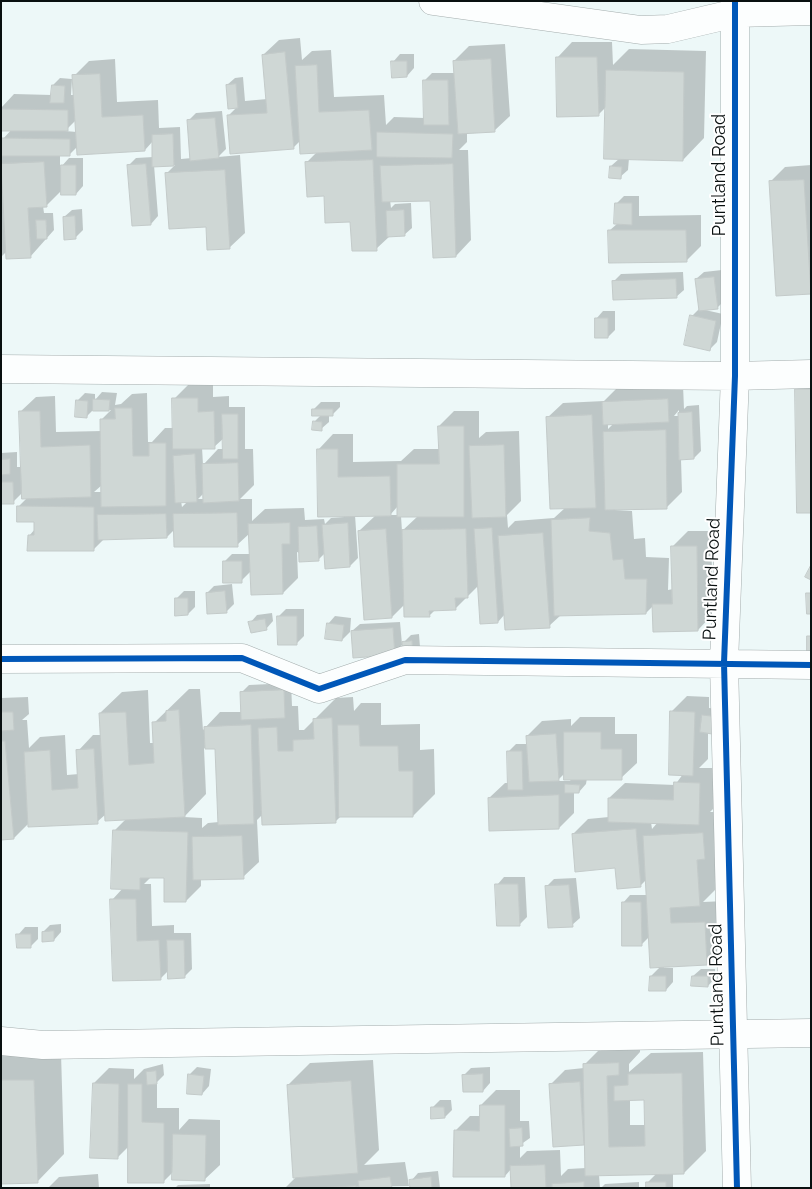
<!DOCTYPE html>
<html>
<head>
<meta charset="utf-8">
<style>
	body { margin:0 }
	#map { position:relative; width:812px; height:1189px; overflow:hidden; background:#edf8f8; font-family:Raleway,sans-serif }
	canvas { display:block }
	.frame { position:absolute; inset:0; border:2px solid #091010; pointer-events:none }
</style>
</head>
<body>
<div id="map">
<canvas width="812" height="1189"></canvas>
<div class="frame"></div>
</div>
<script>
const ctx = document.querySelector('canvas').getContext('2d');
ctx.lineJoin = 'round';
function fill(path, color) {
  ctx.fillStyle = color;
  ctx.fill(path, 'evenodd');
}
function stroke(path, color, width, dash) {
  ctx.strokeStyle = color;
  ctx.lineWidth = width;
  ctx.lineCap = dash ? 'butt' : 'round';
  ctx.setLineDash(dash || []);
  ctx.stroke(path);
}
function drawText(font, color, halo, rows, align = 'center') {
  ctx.font = font + ' Raleway,sans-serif';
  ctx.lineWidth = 4;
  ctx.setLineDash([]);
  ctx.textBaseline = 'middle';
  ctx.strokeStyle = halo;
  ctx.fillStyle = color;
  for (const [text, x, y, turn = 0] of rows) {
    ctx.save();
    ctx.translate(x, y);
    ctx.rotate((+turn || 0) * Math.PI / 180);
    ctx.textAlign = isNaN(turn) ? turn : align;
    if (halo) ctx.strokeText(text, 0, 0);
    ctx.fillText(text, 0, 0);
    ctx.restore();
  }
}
fill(new Path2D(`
	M300,38L302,60L312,51L331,50L334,97L384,95L386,125L394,117L425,118V80L432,73H455L454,61L469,46L505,44L510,116L494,131L467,133V142L459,150H468L471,240L456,256L432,199L390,200L391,208L395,204L411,203L412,228L404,235L390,236L376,249L325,195L307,162L317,152L301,140L293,148L228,116L237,107L227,85L235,78L243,77L245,101L267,99L263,55L279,40Z
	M572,42H612L613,65L629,49L706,51L704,138L683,160L629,158L628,170L620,177L611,166L620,158L607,106L598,115L557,58Z
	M400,54H414V68L407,76L393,62Z
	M115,59L117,102L158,100L159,128L180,127L181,159L192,158L188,121L196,113L222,111L226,149L218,157L240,155L245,233L229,248L207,225L166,174L175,165H154L158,216L151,224L128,166L136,158L153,157V141L145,150L78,146L70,154H60V168L69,158H83V186L76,194L62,190L46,206H43L44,213H53L54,230L30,257L6,252L1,257V151L3,139L12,129H1V108L14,94L52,95L53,85L60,78L72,79L71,95H75L74,76L89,61ZM76,120L77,132L65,131Z
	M811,165V293L770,182L785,167Z
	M624,196H639V216L701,215V246L686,261L609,231L618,223L616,204Z
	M82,209L83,230L75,238L64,217L72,210Z
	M722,270L725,300L717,308L705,310L723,314L717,342L710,349L692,316L700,308L696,279L704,272Z
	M683,272L684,290L676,297L614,281L621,274Z
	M603,311H615V330L608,337L596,319Z
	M811,375V512L796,390Z
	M213,383V397L229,396V407H245V449H253L254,485L240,499H252V521L265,509L304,508L305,520L324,519L325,524L331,518L344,517L318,450L333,434H353V462L401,461L414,449H440L439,426L454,411H479V438L486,432L519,431L521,501L507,515L508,528L515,521L554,518L565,508L547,418L563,403L604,401L618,387L683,385L684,409L687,406L699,405L701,451L694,458L681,459L682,492L667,507L616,508L615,510L632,511L634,539L645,538L646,557L669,558L668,590L673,589L672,547L688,531H711L713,614L698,630L654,605L646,613L561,615L549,626L505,614L498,622L479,585L455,609H436L429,616L405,604L392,617L359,531L376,515H355L358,558L350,566L326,567L325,553L318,560L297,552L298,578L283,593L251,571L241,581L224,562L232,554H250V533L237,545L175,529L167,537L105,538L93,550L29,536L35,529V521L18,507L27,498L23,492L13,502H1V453L17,452V467H22L20,412L36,397L55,396L56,432L102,431L101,420L111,410H93L86,417L78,400L85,393L95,394V400L102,392L117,393L115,405L121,404L132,394L147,393L148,442H152L165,428H174V399L189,384ZM679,410V416H674ZM614,423L608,429V424ZM224,438V449H218L203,465L202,447H214ZM102,485V492H94ZM204,493V499H198ZM181,501H188L182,507ZM398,506L399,515H390ZM401,516H418L402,531Z
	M321,402H340V407L332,415H329V422L321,429L314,422L321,415L313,410Z
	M232,584L234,604L226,612L207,593L214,586Z
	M184,591H195V607L188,614L176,599Z
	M286,609H304V636L297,643L278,617Z
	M272,613L273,621L266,629L250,623L257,615Z
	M335,616L351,618L350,632L342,640L328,624Z
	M400,622L402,644L411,635L419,634L420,647L412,655L403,644L394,654L352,631L360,624Z
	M291,683L292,706H298L299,730H304L336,698L353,697L354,711L361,703H381V725L420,724V750L434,749L435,794L413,816H341L335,822L263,814L257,820L259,862L243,877L201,879V886L186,901L165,877H151L144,884H151L152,926L174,925V933H191L192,969L184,977L169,970L160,979L112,900L123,888L114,831L126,819L106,814L97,822L29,823L14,838L1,839V698L28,697L29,714L22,720H27L29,748L40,737L65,735L67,775L79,774L78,751L93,735H101L100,713L122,692L148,690L150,743H155L154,723L189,689H200L203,730L220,712H242L241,693L249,685ZM204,748H216L219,822L208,823L202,828V818L184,817L206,794Z
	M687,696L709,697V708L727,710L708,732V759L699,768H715L714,808L710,812H724L722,883L703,902L726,901L728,942L707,964L664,966V968H673V982L666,990L651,976L661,966L650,936L641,945L623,903L630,895H647L646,880L640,886L573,834L588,819L609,817V798L625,783L675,785L683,774L672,711ZM651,822H658L652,829Z
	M580,717H615V734H637V763L621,778H587L586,784L579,792H574V813L559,828L489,798L505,783H509L508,752L516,744H527V736L542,721L571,719V726ZM565,773L572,778L570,781H557Z
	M504,877H525L527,917L520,924L497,885Z
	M576,878L580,918L572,925L546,887L554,879Z
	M61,924V932L54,940L43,932L50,925Z
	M25,927H38V939L30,947L18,935Z
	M701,969H715V978L708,986L693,976Z
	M640,1042V1052L629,1064V1072L651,1053L703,1052L706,1151L684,1173H673V1188H647V1183L656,1174L599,1175L600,1188H497L512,1187V1168L505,1176L455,1131L470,1116H481V1105L496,1090H520V1121H529L530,1138L520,1145V1158L527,1151L560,1150L561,1176L568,1169L586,1168V1142L583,1144L550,1085L565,1070L584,1068V1065L606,1043ZM645,1099L646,1125H630V1100Z
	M61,1053L64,1154L37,1182H1V1054Z
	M373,1060L379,1150L364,1165L405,1162L409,1186L285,1188L297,1176L288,1085L310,1063Z
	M163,1064L164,1075L157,1082V1108H179V1130L189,1119L220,1120V1165L204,1180L173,1172L163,1182L129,1146L117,1158L94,1083L109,1068L134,1069V1079L144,1069Z
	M197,1067L211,1069L209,1086L202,1094L189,1075Z
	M490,1067V1083L483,1091L464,1075L471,1068Z
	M440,1100H451L452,1110L445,1117L432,1108Z
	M438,1171L440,1188H411V1181L418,1173Z
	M98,1174L99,1188H48L59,1177Z
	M639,1182V1188H601L605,1184Z
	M210,1184V1188H175L178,1185Z`), '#0003');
const building = new Path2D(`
	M285,52L294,149L230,154L227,115L267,113L262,55Z
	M556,57H597L599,116L557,117Z
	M491,59L495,132L458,134L453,61Z
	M391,61H407V77L392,78Z
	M317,65L319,112L369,110L372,150L300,154L295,66Z
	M606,70L684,72L683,161L604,159Z
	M100,74L102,117L143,115L145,151L77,155L72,75Z
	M423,80H448L449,125H424Z
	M236,84L238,108L228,109L226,85Z
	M52,85L65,86L64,103H50Z
	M1,109L68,110V131H1Z
	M215,118L219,158L190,161L187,120Z
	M377,132L453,134L452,158L377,157Z
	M173,134L174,166L152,167V135Z
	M2,138L70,139V156H2Z
	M373,160L377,251H352L350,222L325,223L324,196L307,197L305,162Z
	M44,162L47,207L28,208L31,258L6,259L1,164Z
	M146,164L151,225L132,226L127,165Z
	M453,164L456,257L433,258L430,201L382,202L380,166Z
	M61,165H76V195H61Z
	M610,166L622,167L621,179L609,178Z
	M225,170L230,249L207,250L206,227L169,229L165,173Z
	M804,180L811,294L776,296L769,181Z
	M615,203H632V225L614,224Z
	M404,210L405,236L387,237L386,211Z
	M75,216L76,239L64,240L63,217Z
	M36,220H46L47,239H37Z
	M608,230H686L687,262L609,263Z
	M714,277L718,309L699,311L695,279Z
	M676,279L677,298L613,300L612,281Z
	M690,315L716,321L710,351L684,345Z
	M595,318H608V338H595Z
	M795,389H811V513H797Z
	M172,398H198V412L214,411L215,449H173Z
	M93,399L110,400L109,411H93Z
	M668,399L669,422L603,425L602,402Z
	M76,400L88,401L87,418L75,417Z
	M115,408H132L133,456H149V443H166V506L101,507L100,419H115Z
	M312,409H333V416H312Z
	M19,411H40L41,447L90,445L91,497L22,499Z
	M692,412L694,459L679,460L678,413Z
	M222,414H238V459H223Z
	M592,415L596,508L550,509L546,417Z
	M313,421L322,422V431L312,430Z
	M438,426H464V517H397V464H439Z
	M666,430L667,509L605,510L603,432Z
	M504,445L506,517L472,518L469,446Z
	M317,449H338V477L390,476L391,516L318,517Z
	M195,454L197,502L175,503L173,456Z
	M10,459V474L1,475V460Z
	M238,463L239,501L203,503L202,464Z
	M1,482H13L14,504H1Z
	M17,506L94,507V551H27L28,535H34V522H17Z
	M237,513L238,547H174L173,514Z
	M166,514L167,538L98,540L97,515Z
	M590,518L589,531L610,533L613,560L623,559L625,579H647L646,614L554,616L551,520Z
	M290,523V544H282L283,594L251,595L248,524Z
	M348,523L350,567L325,569L322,525Z
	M317,526L319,561L299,562L298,527Z
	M492,528L498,623L480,624L474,529Z
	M386,529L392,618L364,620L358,531Z
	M466,529L468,598H455L456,610L429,611L430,617H404L402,530Z
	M543,533L550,628L505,630L498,536Z
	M671,546H697L698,631L653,632L652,604H672Z
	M223,561H242V583H223Z
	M811,565V580L805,577Z
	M225,591L227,613L207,614L206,593Z
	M806,593H811V614H807Z
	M175,598H188V615L175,616Z
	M277,616H297V645H278Z
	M265,619L267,630L251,633L248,622Z
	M327,623L344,625L342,641L325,639Z
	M393,628L395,655L353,658L351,631Z
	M807,636H811V655H807Z
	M412,641L413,656H403L402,642Z
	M284,690L285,718L241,720L240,692Z
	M179,710L185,817L105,821L99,713L126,712L129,765L154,763L152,722L166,721V711Z
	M670,711L695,712L693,776L669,775Z
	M1,712H13L14,730L1,731Z
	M702,715L720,717L718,735L700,732Z
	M332,718L336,823L262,825L258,728L277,727L278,751H293V740L314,739L313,719Z
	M251,725L254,824L218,825L215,749H205L204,727Z
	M338,725H359L360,746H398L399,771H413V817H339Z
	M564,732H601V749H622V780H564Z
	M556,734L559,781L529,782L526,736Z
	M1,741H5L14,839L1,840Z
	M94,749L98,824L28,827L24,752L50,750L52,790L78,788L76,750Z
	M507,751H522L523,790H508Z
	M674,782L700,783L699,825L608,822V798L673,800Z
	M565,784L580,785L579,793H565Z
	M559,795V829L489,831L488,798Z
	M636,829L641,887L617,889L615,868L575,872L572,834Z
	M113,830L188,832L186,902H164V878H140V890L111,889Z
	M703,833L705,859L697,860L700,906L670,908L671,923L705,922L707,965L650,968L643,836Z
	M242,836L244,879L193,880L192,837Z
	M495,884H518L520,926H497Z
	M569,885L573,927L548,928L545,886Z
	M110,899H136L137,941L159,940L161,980L113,981Z
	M622,902H641L642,946H622Z
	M54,931V941L42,942V932Z
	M16,934H31V948H17Z
	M167,940H184L185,978L168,979Z
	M650,976H666V991H649Z
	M692,976H708V987L691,986Z
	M619,1063V1075L607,1076L609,1147L645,1146L644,1100L614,1101V1086L628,1085V1074L682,1073L684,1174L585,1176L583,1064Z
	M156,1071L157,1084L147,1085L146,1072Z
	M188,1074L204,1076L202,1095L187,1094Z
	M483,1074V1092H463L462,1075Z
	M1,1080H34L38,1183L1,1184Z
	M351,1081L358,1173L293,1178L287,1085Z
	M580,1082L584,1145L553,1147L549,1084Z
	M93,1083L119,1084L118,1159L90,1158Z
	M128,1084H142V1122L164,1123V1183H128Z
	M480,1105H505V1177H453L454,1130L479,1131Z
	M431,1107H444L445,1118L431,1119Z
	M522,1128L523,1146L510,1147L509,1129Z
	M173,1134L206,1135L205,1181L172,1180Z
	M545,1165L546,1188H511L510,1166Z
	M390,1177L392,1188H359L358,1181Z
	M431,1177L432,1188H410L409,1180Z
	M584,1182V1188H552V1184Z
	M646,1182H666V1188H646Z
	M356,1186V1188H318Z`);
fill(building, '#cfd7d5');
stroke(building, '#c3cac9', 1);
const minor = new Path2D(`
	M433,1L641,30L668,29L736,13L811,11
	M735,1V376L724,663L737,1188
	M1,369L735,376L811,374
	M1,659L242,658L319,689L405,660L811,665
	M1,1041L43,1045L811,1033`);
stroke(minor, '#a4adad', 29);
stroke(minor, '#fcfefe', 28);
stroke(new Path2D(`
	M735,1V376L724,663L737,1188
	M1,659L242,658L319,689L405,660L811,665`), '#0057b8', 6);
drawText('18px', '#091010', '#fff', [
	["Puntland Road",720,175,-90],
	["Puntland Road",712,579,-88],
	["Puntland Road",717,985,-91]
]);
</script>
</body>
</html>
